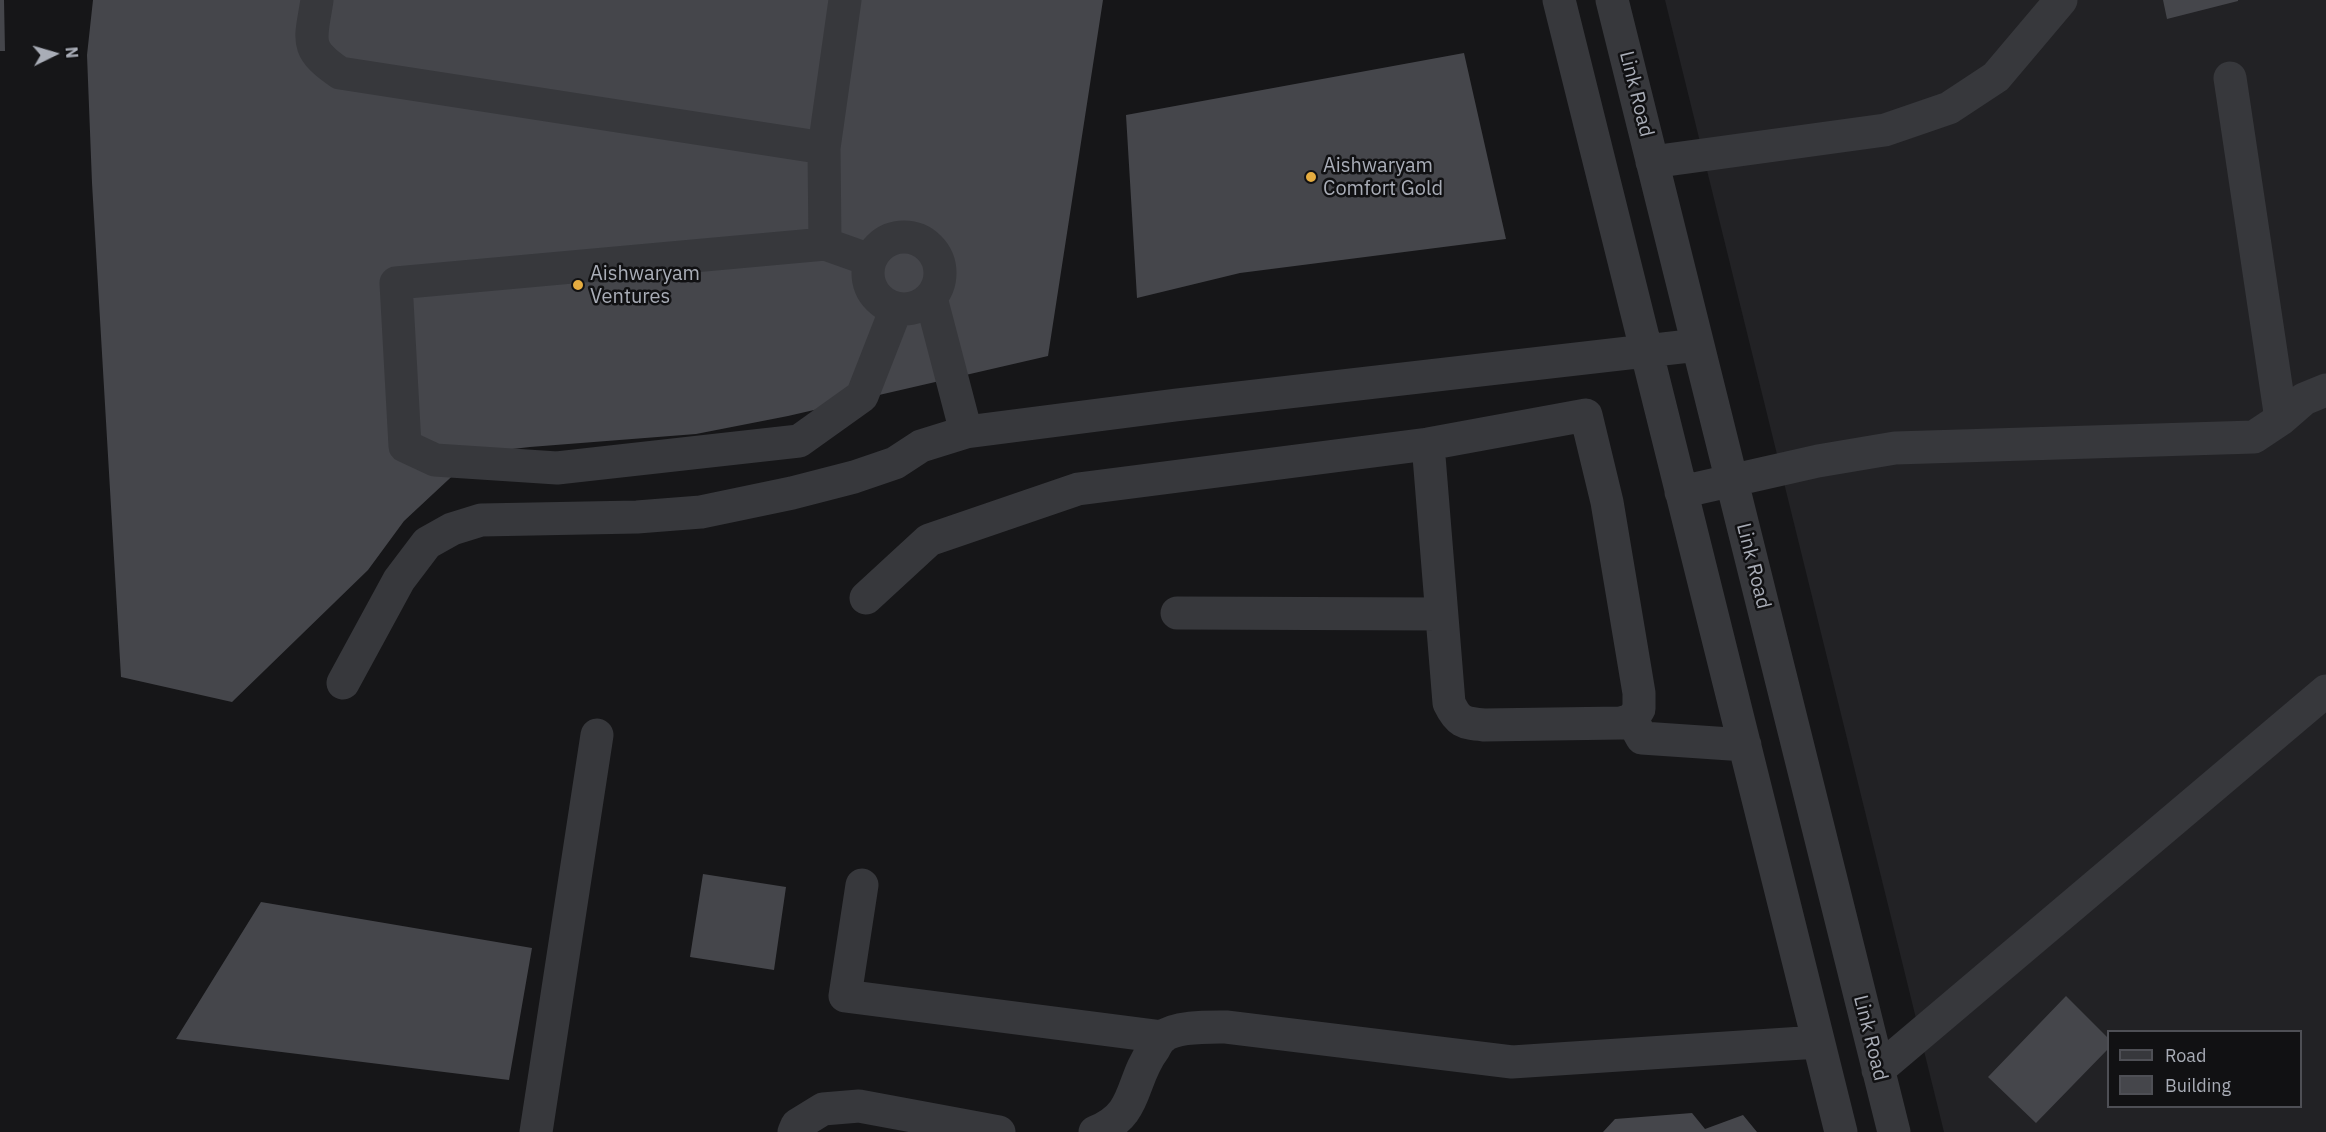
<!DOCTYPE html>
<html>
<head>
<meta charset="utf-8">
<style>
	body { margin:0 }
	#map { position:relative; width:2326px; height:1132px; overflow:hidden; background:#161618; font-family:"IBM Plex Sans",sans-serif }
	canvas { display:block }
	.legend { position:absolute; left:2107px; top:1030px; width:195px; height:78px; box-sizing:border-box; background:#111113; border:2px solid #4e4f55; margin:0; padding:8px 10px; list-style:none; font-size:18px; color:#a9adb7 }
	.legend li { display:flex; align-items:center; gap:12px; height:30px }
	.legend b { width:30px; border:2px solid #4e4f55 }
	.north { position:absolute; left:24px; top:24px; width:60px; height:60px; -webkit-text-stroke:4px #111113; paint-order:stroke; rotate:85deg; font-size:16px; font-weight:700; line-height:24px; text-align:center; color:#a9adb7 }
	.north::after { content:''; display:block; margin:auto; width:21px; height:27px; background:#a9adb7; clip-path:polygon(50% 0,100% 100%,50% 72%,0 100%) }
</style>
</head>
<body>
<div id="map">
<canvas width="2326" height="1132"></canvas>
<ul class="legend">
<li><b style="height:8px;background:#37383c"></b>Road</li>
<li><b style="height:16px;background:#45464b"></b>Building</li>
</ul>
<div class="north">N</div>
</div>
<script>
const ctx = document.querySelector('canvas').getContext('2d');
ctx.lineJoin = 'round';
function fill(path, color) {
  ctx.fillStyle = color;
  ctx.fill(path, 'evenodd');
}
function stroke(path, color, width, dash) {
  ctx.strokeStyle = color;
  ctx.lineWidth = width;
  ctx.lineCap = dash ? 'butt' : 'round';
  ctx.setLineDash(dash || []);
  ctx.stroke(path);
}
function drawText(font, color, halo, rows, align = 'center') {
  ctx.font = font + ' "IBM Plex Sans",sans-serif';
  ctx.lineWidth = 5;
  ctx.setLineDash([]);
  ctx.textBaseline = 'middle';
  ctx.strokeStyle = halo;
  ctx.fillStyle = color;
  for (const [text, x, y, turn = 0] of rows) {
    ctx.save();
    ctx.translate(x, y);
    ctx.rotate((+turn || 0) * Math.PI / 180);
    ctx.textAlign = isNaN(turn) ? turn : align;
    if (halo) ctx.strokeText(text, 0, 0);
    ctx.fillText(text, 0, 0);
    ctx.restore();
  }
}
fill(new Path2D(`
	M1665,0H2326V1132H1944ZM2108,1032H2300V1106H2108Z`), '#222225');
fill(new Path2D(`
	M0,0H4L5,51H0Z
	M93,0H1103L1048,356L788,416L696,434L530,447L477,453L404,521L368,570L232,702L121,677L92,183L87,55Z
	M2163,0H2238V1L2167,19Z
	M1464,53L1506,239L1240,273L1137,298L1126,115Z
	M703,874L786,887L774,970L690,957Z
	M261,902L532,948L509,1080L176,1039Z
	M2066,996L2108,1038V1049L2036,1123L1988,1077Z
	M1692,1113L1705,1129L1743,1115L1757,1132H1603L1615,1119Z`), '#45464b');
stroke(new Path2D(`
	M317,0C311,40 303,48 340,73L824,148
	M845,0L824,148L825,244L870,260
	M1559,0L1841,1132
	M1612,0L1894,1132
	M2230,78L2281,419
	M1652,162L1885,130L1949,108L1996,77L2061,0
	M868 273a36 36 0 1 1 72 0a36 36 0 1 1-72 0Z
	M825,244L396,283L405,446L435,460L557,468L799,441L862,396L896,309
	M931,298L966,432L1176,405L1698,345
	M1681,492L1818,461L1895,448L2254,437L2281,419L2304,399L2326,390
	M866,598L929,540L1078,489L1428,444L1586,415L1607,502L1639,693V709L1632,720L1621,723L1484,725C1463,723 1458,722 1449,703L1428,444
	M1177,613L1441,614
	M343,683L399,580L427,543L452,529L481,520L637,517L701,512L792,493L854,477L895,463L921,446L966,432
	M1632,720L1642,738L1745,745
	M862,885L845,996L1163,1037
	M1878,1070L2326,691
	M536,1132L597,735
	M794,1132L797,1125L823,1109L859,1106L999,1132
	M1095,1132C1140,1114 1129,1082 1154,1049C1156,1045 1159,1040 1162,1037C1176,1026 1209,1027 1226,1027L1512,1062L1818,1042`), '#37383c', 33);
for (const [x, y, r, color] of [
	[1311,177,6,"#e5ac40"],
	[578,285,6,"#e5ac40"]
]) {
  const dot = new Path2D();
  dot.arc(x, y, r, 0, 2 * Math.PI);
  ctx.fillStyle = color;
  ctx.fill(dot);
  stroke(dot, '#111113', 2);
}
drawText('20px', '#a9adb7', '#111113', [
	["Link Road",1636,94,76],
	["Link Road",1753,566,76],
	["Link Road",1870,1038,76]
]);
drawText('20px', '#a9adb7', '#111113', [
	["Aishwaryam",1323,166],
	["Comfort Gold",1323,189],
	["Aishwaryam",590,274],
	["Ventures",590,297]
], 'left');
</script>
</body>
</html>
